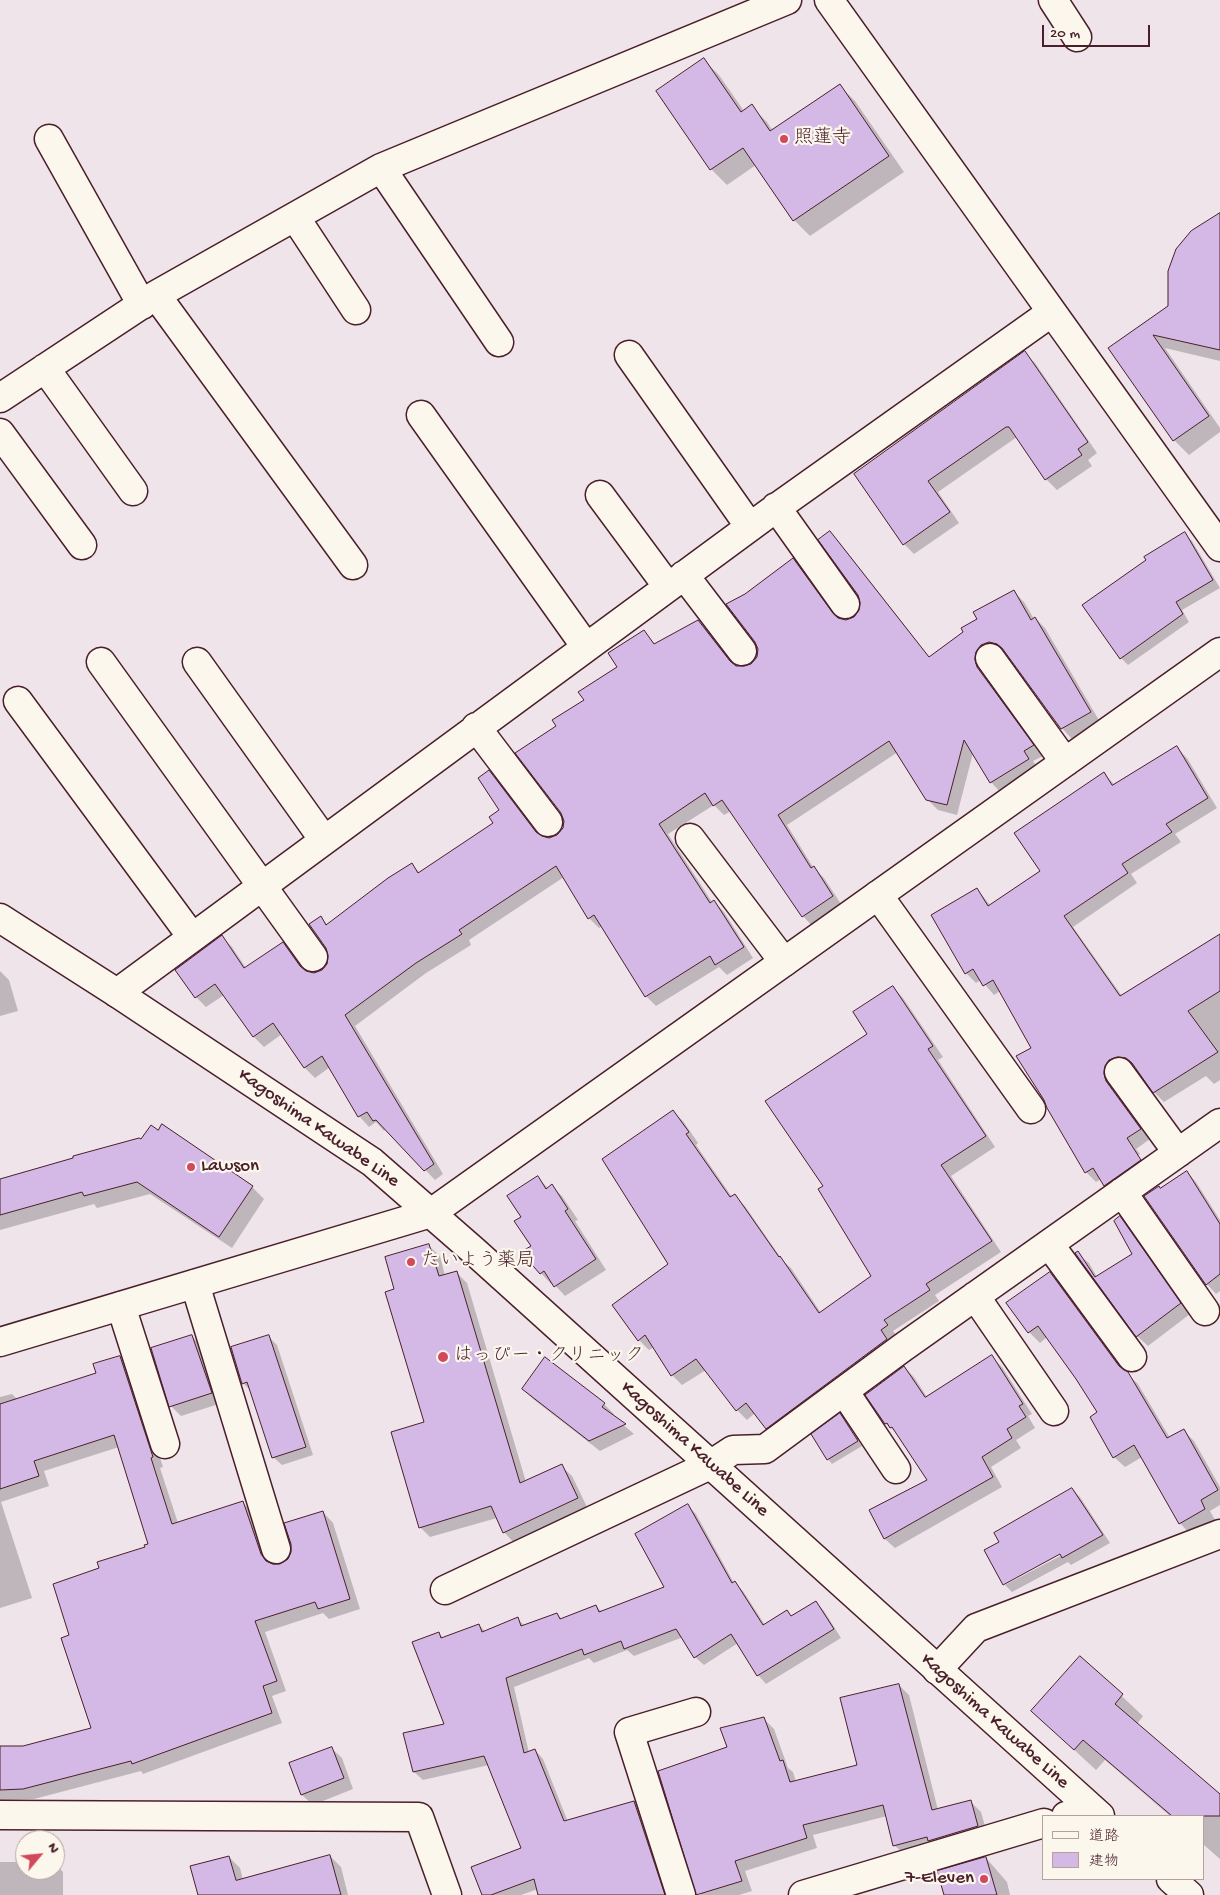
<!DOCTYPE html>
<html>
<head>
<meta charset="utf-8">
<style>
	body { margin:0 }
	#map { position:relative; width:1220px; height:1895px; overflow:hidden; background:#efe4ea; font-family:"Gochi Hand","Klee One",sans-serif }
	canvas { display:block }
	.legend { position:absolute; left:1042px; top:1815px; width:162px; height:65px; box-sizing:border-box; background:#fbf7ec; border:1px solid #b4a19f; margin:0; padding:6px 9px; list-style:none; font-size:15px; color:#4a1f2b }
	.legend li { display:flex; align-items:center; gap:10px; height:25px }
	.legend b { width:25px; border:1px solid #b4a19f }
	.north { position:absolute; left:15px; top:1830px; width:50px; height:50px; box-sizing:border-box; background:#fbf7ec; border:1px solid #b4a19f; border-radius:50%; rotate:62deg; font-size:14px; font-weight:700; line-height:20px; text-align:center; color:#4a1f2b }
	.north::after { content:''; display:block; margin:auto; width:18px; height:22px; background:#d1495b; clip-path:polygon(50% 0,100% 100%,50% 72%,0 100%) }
	.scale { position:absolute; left:1042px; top:25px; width:108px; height:22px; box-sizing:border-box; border:2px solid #4a1f2b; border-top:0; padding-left:6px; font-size:15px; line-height:18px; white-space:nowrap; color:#4a1f2b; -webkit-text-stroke:4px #fbf7ec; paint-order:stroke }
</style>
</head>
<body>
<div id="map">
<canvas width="1220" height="1895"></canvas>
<ul class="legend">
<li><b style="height:6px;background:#fbf7ec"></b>道路</li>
<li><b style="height:14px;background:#d4b8e6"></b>建物</li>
</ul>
<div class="north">N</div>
<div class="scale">20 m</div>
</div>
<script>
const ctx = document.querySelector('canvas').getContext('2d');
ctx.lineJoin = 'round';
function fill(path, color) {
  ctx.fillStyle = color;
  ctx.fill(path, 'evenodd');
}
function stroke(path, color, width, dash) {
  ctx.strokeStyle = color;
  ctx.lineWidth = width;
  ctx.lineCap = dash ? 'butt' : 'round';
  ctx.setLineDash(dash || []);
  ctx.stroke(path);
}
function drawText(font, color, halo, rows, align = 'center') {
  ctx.font = font + ' "Gochi Hand","Klee One",sans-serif';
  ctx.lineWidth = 4.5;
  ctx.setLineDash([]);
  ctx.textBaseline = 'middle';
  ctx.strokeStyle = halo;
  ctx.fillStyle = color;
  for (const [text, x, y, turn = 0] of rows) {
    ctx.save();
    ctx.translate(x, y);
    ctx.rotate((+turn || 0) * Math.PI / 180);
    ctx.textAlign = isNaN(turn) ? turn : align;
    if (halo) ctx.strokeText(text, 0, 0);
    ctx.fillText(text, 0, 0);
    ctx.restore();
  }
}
fill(new Path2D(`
	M704,60L719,75L744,111L751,106L767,122L773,131L839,85L855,101L904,172L810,236L794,220L756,165L727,185L711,169L658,91Z
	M1220,218V361L1165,348L1220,428V432L1189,455L1174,440L1110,349L1170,307Z
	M1025,353L1035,363L1097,453L1088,460L1092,466L1057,490L1046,479L1017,437L938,492L959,523L914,554L904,544L855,474Z
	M830,533L840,543L930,658L965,632L1013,591L1024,602L1034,619L1035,618L1045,628L1100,722L1072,739L1062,728L1008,654L1000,652L984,670L987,678L1043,756L1033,761L1039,770L1001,793L991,782L973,753L957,815L938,810L927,799L898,752L787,825L813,867L824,878L843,907L813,927L803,916L731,811L724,815L714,805L668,834L712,902L714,901L724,912L753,958L727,975L719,967L656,1006L646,996L602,926L599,928L589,918L564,877L469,940L471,945L426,973L355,1026L443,1174L435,1180L386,1129L384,1131L376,1122L369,1127L359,1116L330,1067L315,1078L305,1068L282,1034L264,1047L254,1037L224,995L206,1007L196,997L222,937L232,947L246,968L283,943L293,954L306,972L314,974L322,971L328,964L330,955L321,918L328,925L412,865L420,873L495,823L500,811L489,772L499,782L541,837L550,839L558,836L564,828L565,820L557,727L619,668L644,632L656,645L698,621L709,632L735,666L744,668L752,665L758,657L759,649L746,595L793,560L803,570L838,619L846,621L854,618L861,611L862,602Z
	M1185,534L1192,541L1220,588L1182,610L1189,622L1128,665L1121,658Z
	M1177,748L1187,758L1217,808L1175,834L1181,842L1131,874L1137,883L1073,927L1122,996L1220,935V1080L1214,1084L1206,1076L1164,1102L1154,1092L1136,1067L1128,1066L1113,1085L1116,1092L1150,1139L1136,1149L1140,1154L1105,1180L1103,1178L1096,1182L1086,1172L1033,1049L1000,991L994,995L981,980L976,983L966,973L977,889L991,906L1042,872L1104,774L1115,785Z
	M0,971L9,980L18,1011L0,1016Z
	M893,987L903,998L943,1057L938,1060L995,1147L951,1176L1001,1252L935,1295L939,1301L893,1331L897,1336L777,1438L755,1413L747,1420L737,1410L706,1370L682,1385L672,1375L654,1347L649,1350L639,1340L670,1264L672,1111L683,1121L698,1143L696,1145L732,1197L734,1196L745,1206L783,1261L791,1268L821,1313L873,1276L825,1186L869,1035Z
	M75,1159L252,1187L264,1199L232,1248L150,1194L97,1208L94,1204L0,1230V1180Z
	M1187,1172L1196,1182L1220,1220V1291L1216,1294L1207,1284L1160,1189Z
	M538,1178L548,1188L552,1186L562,1196L578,1220L575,1221L606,1270L565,1296L553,1283L551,1284L541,1273L523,1253L532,1247Z
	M1120,1218L1130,1228L1190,1314L1148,1346L1137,1336L1077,1254L1089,1263L1097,1277L1133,1254Z
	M429,1246L440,1256L445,1276L456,1272L467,1283L526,1482L561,1466L572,1476L588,1509L514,1543L504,1532L497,1518L430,1537L420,1527L425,1423L396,1290Z
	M1050,1273L1060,1284L1124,1371L1138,1384L1170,1438L1183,1430L1194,1441L1220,1487V1505L1210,1511L1215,1520L1190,1534L1180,1523L1142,1457L1125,1467L1114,1457L1099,1412L1047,1337L1040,1343L1029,1332L1008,1304Z
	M192,1336L202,1347L222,1403L181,1416L171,1406Z
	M268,1336L277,1345L313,1455L282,1465L273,1457L251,1391L243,1383Z
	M120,1357L130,1367L163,1467L160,1468L178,1523L243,1503L253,1513L271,1565H280L289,1560L323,1512L333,1523L360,1609L329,1619L323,1613L265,1632L286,1691L272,1696L282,1723L143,1774L141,1771L34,1799L0,1800V1748L23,1747L92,1729L71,1636L101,1569L147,1548L149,1545L119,1447L44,1471L49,1486L1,1502L32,1598L0,1608V1397L12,1394L18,1400L98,1374Z
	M992,1357L1002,1367L1032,1414L1028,1416L1035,1428L1016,1440L1021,1448L991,1467L1002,1487L895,1548L885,1539L870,1510L929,1480L897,1433L886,1424L867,1395L904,1367L914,1377L927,1397Z
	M523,1389L604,1404L614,1414L613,1416L634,1434L600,1451L533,1399Z
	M840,1415L862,1446L832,1464L828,1459Z
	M1072,1489L1080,1497L1110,1543L1071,1565L1068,1562L1012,1592L1005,1585L1066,1553L1065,1550L1005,1582V1585L1001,1543Z
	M688,1506L696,1514L734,1583L743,1591L765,1625L792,1617L816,1602L824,1611L841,1638L766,1684L758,1675L738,1643L704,1665L695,1657L683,1637L634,1656L627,1650L594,1663L589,1658L514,1687L529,1753L535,1750L543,1759L568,1822L634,1802L643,1810L670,1895H540L538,1889L521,1895H483L523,1848L489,1765L423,1780L414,1772L405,1734L446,1725L439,1633L444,1639L479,1625L486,1632L518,1619L525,1626L557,1614L562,1619L596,1606L602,1612L666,1588Z
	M1080,1657L1143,1716L1137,1724L1220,1796V1859L1204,1845V1816H1170L1105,1760L1096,1770L1032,1711Z
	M899,1685L909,1695L938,1810L971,1802L981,1812L988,1837L905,1855L894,1845L887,1816L813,1835L817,1848L745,1871L752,1891L739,1895H701L697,1891L729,1748L763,1718L774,1729L788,1768L793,1772L796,1782L859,1766Z
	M331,1748L342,1758L353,1789L313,1805L302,1795L291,1764Z
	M330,1856L341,1867L348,1895H199L229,1857L240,1868L243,1880Z
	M986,1858L1007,1882L1010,1895H945Z
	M0,1862H25V1870H55V1864L63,1872V1895H0Z`), '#0003');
const building = new Path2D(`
	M704,58L741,112L752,104L770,131L840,84L889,156L793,221L743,148L710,170L656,91Z
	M1220,213V350L1153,335L1209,416L1173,441L1108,348L1168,306V271L1176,249L1191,231Z
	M1025,351L1088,442L1078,449L1082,455L1045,480L1009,427H1006L928,481L950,512L903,545L854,474Z
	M830,531L929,657L963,632L961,628L977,619L973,612L1014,590L1031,620L1035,617L1091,712L1061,729L1002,648L997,644L989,642L981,645L976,652L975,660L977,667L1034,745L1024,751L1029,759L990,783L964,740L947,805L926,800L889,741L778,815L811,868L814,866L833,896L802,917L722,800L713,806L705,793L659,824L710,903L714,900L744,947L715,965L710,956L645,997L594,915L588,919L556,866L459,930L462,934L416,963L345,1015L434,1164L424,1171L376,1120L373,1121L367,1112L358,1117L322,1056L304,1068L273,1023L253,1037L215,984L195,998L175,970L222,935L244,968L283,942L300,966L306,971L314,973L322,970L327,964L328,955L326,948L309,924L321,916L326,925L388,878L412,863L418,873L493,823L489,817L499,810L478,778L489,770L536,832L542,836L549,838L557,835L563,828L564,821L561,813L515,753L556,726L552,720L584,700L578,692L617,667L608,653L644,630L654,644L698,620L730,661L736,666H744L751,664L757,657L758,649L755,642L726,604L745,594L793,558L833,613L838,618L846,620L854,617L859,610L860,602L858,595L818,540Z
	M1185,532L1213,580L1176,602L1183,614L1120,659L1082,605L1146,560L1144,557Z
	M1177,746L1208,798L1166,824L1172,832L1122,864L1128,873L1064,916L1120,996L1220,934V991L1188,1011L1218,1052L1153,1093L1132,1063L1126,1058L1117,1057L1109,1060L1105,1066L1104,1074L1106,1081L1141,1129L1127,1138L1141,1160L1104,1186L1093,1168L1085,1173L1047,1108L1044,1100L1016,1056L1031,1048L993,980L983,986L973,969L965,974L931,915L977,888L988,906L1040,871L1014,833L1104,772L1112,785Z
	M893,986L933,1046L928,1049L986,1136L941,1165L992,1241L926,1284L930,1290L884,1320L888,1325L881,1330L887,1339L766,1429L746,1403L736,1411L696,1359L671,1376L645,1335L638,1341L612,1305L668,1264L602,1159L673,1110L689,1132L686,1134L730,1197L735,1194L779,1257L780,1256L819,1313L871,1276L818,1189L823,1186L765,1101L867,1034L853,1012Z
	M162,1124L253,1186L219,1237L137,1182L84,1196L82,1192L0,1215V1179L73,1158V1156L139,1138L141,1139L151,1125L158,1130Z
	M1187,1171L1220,1224V1274L1206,1285L1144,1196L1159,1186L1160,1188Z
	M538,1176L546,1189L552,1184L568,1209L565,1211L596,1259L554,1287L544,1271L540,1274L521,1252L531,1246L514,1221L521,1217L507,1196Z
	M1120,1216L1181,1303L1136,1337L1075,1253L1078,1251L1095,1277L1132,1254L1114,1221Z
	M429,1244L439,1276L457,1271L520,1483L562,1464L578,1498L503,1533L491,1506L419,1528L391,1432L424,1422L385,1292L394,1289L385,1257Z
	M1050,1272L1119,1366L1128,1372L1167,1438L1184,1429L1218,1490L1201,1500L1205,1509L1179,1524L1134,1445L1113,1458L1090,1417L1097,1412L1076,1379L1038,1326L1028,1333L1006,1303Z
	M192,1335L212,1393L169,1407L151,1348Z
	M269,1335L306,1447L272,1458L247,1382L242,1384L231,1347Z
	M992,1355L1023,1404L1019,1406L1026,1417L1007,1429L1012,1438L982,1457L993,1477L884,1539L869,1510L927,1480L892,1427L890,1428L887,1423L885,1424L865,1395L904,1366L925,1397Z
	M120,1356L153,1457L151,1458L172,1524L243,1501L261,1554L266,1561L273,1564H280L288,1559L291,1552V1544L284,1523L323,1511L350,1599L318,1609L315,1602L255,1621L277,1681L263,1686L272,1713L132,1764L131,1761L23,1789L0,1790V1746H23L91,1728L61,1638L69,1635L53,1584L99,1568L97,1562L145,1547L144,1545L148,1544L114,1435L34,1461L39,1476L0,1489V1404L96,1373L93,1364Z
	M545,1357L605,1403L602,1407L626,1424L589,1441L522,1389Z
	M840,1413L858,1441L827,1460L811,1434Z
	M1072,1488L1103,1535L1062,1558L1060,1554L1003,1585L984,1550L999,1542L994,1533Z
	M688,1504L732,1583L735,1581L763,1625L787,1610L791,1616L816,1601L834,1629L757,1676L731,1634L694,1658L676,1629L624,1649L621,1641L584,1655L582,1649L506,1678L524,1753L535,1749L564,1821L634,1801L665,1895H538L534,1879L491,1895H482L471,1867L521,1848L484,1756L413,1772L403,1733L444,1724L412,1642L439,1632L441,1638L479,1624L482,1632L518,1617L521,1626L557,1613L560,1619L596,1605L599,1612L664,1587L635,1534Z
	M1080,1656L1123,1694L1115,1704L1220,1794V1816H1172L1083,1740L1074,1750L1031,1711Z
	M899,1684L932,1810L971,1800L978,1826L928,1841L927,1837L893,1846L883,1805L803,1825L807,1838L735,1861L742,1881L696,1895L658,1771L727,1747L720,1728L764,1717L780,1761L783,1760L790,1782L857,1765L840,1698Z
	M332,1747L344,1778L301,1795L289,1763Z
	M330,1855L341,1895H198L190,1866L229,1856L236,1880Z
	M986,1857L997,1895H944L937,1871Z`);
fill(building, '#d4b8e6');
stroke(building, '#4a1f2b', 1);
const minor = new Path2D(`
	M829,0L1220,547
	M1053,0L1077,37
	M49,139L142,305
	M381,168L499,342
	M295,217L356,310
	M156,295L353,565
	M629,355L750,527
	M45,368L133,491
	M0,398L156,295L381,168L787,0
	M421,415L586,647
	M0,433L82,545
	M600,495L668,587
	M776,507L845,604
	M684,575L742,651
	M990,658L1065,762
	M101,662L313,957
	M197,662L324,840
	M18,701L192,937
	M476,727L548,822
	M690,838L784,962
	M878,895L1031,1109
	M117,993L769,513L1052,312
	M1119,1072L1178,1153
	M1122,1192L1205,1311
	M1049,1244L1132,1357
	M195,1284L276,1549
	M975,1296L1054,1411
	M121,1306L165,1444
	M844,1391L896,1469
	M445,1590L710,1465L733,1450L765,1449L902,1348L1220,1123
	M937,1670L976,1628L1220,1534
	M0,1815L419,1817L447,1895
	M1066,1816L1091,1809
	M681,1895L629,1732L696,1712
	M803,1895L1044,1823`);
const tertiary = new Path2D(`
	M0,1342L431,1213L1220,652`);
const primary = new Path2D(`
	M0,918L117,993L372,1162L474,1251L1100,1816
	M1171,1879L1189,1895`);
stroke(minor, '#4a1f2b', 31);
stroke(tertiary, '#4a1f2b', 31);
stroke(primary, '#4a1f2b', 31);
stroke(minor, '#fbf7ec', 28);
stroke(tertiary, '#fbf7ec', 28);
stroke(primary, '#fbf7ec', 28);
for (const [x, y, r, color] of [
	[784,139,5,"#d1495b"],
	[191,1167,5,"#d1495b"],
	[411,1262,5,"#d1495b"],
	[443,1357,6,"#d1495b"],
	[984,1879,5,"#d1495b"]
]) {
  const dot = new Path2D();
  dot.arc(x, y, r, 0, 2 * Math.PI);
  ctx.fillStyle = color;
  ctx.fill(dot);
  stroke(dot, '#fbf7ec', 2);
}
drawText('19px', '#4a1f2b', '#fbf7ec', [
	["照蓮寺",794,139],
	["Lawson",201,1167],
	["たいよう薬局",421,1262],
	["はっぴー・クリニック",454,1357],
	["7-Eleven",974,1879,"right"]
], 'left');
drawText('19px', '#4a1f2b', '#fbf7ec', [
	["Kagoshima Kawabe Line",318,1129,35],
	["Kagoshima Kawabe Line",694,1450,42],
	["Kagoshima Kawabe Line",994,1722,42]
]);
</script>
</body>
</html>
